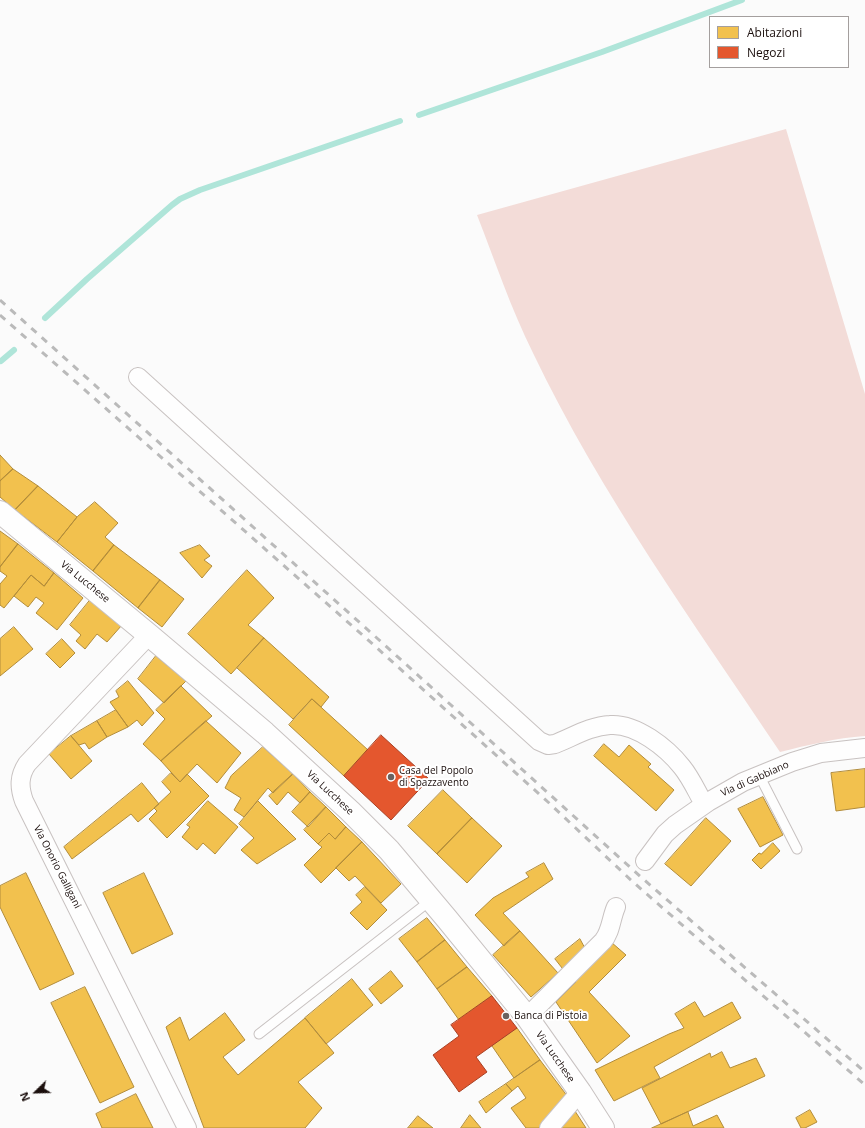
<!DOCTYPE html>
<html>
<head>
<meta charset="utf-8">
<style>
	body { margin:0 }
	#map { position:relative; width:865px; height:1128px; overflow:hidden; background:#fbfbfb; font-family:"Open Sans",sans-serif }
	canvas { display:block }
	.legend { position:absolute; left:709px; top:16px; width:140px; height:52px; box-sizing:border-box; background:#fff; border:1px solid #a49f9e; margin:0; padding:5px 7px; list-style:none; font-size:12px; color:#1b0f0d }
	.legend li { display:flex; align-items:center; gap:8px; height:20px }
	.legend b { width:20px; border:1px solid #a49f9e }
	.north { position:absolute; left:16px; top:1072px; width:40px; height:40px; -webkit-text-stroke:3px #fff; paint-order:stroke; rotate:247deg; font-size:11px; font-weight:700; line-height:16px; text-align:center; color:#1b0f0d }
	.north::after { content:''; display:block; margin:auto; width:14px; height:18px; background:#1b0f0d; clip-path:polygon(50% 0,100% 100%,50% 72%,0 100%) }
</style>
</head>
<body>
<div id="map">
<canvas width="865" height="1128"></canvas>
<ul class="legend">
<li><b style="height:11px;background:#f2c14e"></b>Abitazioni</li>
<li><b style="height:11px;background:#e4572e"></b>Negozi</li>
</ul>
<div class="north">N</div>
</div>
<script>
const ctx = document.querySelector('canvas').getContext('2d');
ctx.lineJoin = 'round';
function fill(path, color) {
  ctx.fillStyle = color;
  ctx.fill(path, 'evenodd');
}
function stroke(path, color, width, dash) {
  ctx.strokeStyle = color;
  ctx.lineWidth = width;
  ctx.lineCap = dash ? 'butt' : 'round';
  ctx.setLineDash(dash || []);
  ctx.stroke(path);
}
function drawText(font, color, halo, rows, align = 'center') {
  ctx.font = font + ' "Open Sans",sans-serif';
  ctx.lineWidth = 4;
  ctx.setLineDash([]);
  ctx.textBaseline = 'middle';
  ctx.strokeStyle = halo;
  ctx.fillStyle = color;
  for (const [text, x, y, turn = 0] of rows) {
    ctx.save();
    ctx.translate(x, y);
    ctx.rotate((+turn || 0) * Math.PI / 180);
    ctx.textAlign = isNaN(turn) ? turn : align;
    if (halo) ctx.strokeText(text, 0, 0);
    ctx.fillText(text, 0, 0);
    ctx.restore();
  }
}
fill(new Path2D(`
	M786,129L865,394V736C836,738 808,745 780,752C693,622 601,495 533,353C511,309 495,261 477,215Z`), '#f3dcd8');
const homes = new Path2D(`
	M0,455L13,469L0,481Z
	M13,469L38,486L15,510L0,497V481Z
	M38,486L77,517L57,542L15,510Z
	M95,502L118,523L105,537L114,545L93,571L57,542L77,517Z
	M0,531L18,544L0,567Z
	M18,544L54,573L44,586L31,575L4,608L0,605V584L7,576L0,571V567Z
	M114,545L160,580L138,608L93,571Z
	M200,545L210,556L204,560L212,566L202,578L180,553Z
	M247,570L274,598L248,625L264,638L231,674L188,634Z
	M54,573L83,598L57,630L36,613L44,603L36,597L28,607L14,596L31,575L44,586Z
	M160,580L184,599L162,627L138,608Z
	M91,599L122,625L107,642L97,634L85,649L76,641L81,635L70,625Z
	M14,627L33,649L0,676V639Z
	M264,638L329,697L321,707L312,699L293,719L237,668Z
	M62,639L75,653L60,668L46,654Z
	M156,656L186,681L164,703L138,679Z
	M128,681L154,713L142,726L137,720L128,727L110,702L119,697L116,691Z
	M181,686L212,716L161,761L143,744L165,719L156,710Z
	M312,699L368,750L344,776L289,725Z
	M116,710L128,727L107,737L97,721Z
	M97,721L107,737L89,749L85,743L79,745L71,736Z
	M206,721L241,753L217,783L197,764L180,782L161,761Z
	M71,736L92,761L71,779L49,754Z
	M604,744L619,757L629,745L651,764L648,767L674,790L656,811L594,756Z
	M263,747L293,774L273,793L268,788L244,817L234,810L241,798L225,788L231,776Z
	M865,769V807L836,811L831,773Z
	M171,773L180,782L187,774L209,796L167,838L149,819L157,811L154,808L171,792L162,782Z
	M293,774L310,792L300,803L288,792L277,805L269,796Z
	M142,783L159,804L138,822L131,814L72,859L64,847Z
	M443,790L472,818L437,854L408,826Z
	M310,792L326,807L308,827L292,812Z
	M763,797L783,835L760,847L738,809Z
	M208,801L238,827L215,854L203,843L197,850L182,837L190,827L187,825Z
	M258,801L296,839L257,864L241,850L254,838L239,824Z
	M326,807L346,827L335,839L329,833L318,844L304,830Z
	M472,818L502,846L467,883L437,854Z
	M706,818L731,841L691,886L665,864Z
	M346,827L362,842L321,883L304,865L322,847L318,844L329,833L335,839Z
	M362,842L401,884L381,903L355,876L349,881L336,868Z
	M773,843L780,851L761,869L752,860L759,853L761,854Z
	M544,863L553,879L503,913L520,931L504,946L475,915L493,898L529,877L526,873Z
	M26,873L74,974L40,990L0,907V886Z
	M144,873L173,934L132,954L103,893Z
	M365,887L387,910L367,930L350,913L362,902L356,895Z
	M427,918L445,940L417,962L399,939Z
	M520,931L558,973L531,997L493,955Z
	M580,939L587,952L566,973L555,959Z
	M445,940L467,967L437,989L417,962Z
	M611,942L626,955L589,992L630,1036L597,1063L556,1002L576,982L573,978Z
	M467,967L492,996L459,1020L437,989Z
	M391,971L403,986L381,1004L369,989Z
	M352,979L373,1005L326,1044L305,1018Z
	M85,987L134,1087L100,1103L51,1003Z
	M695,1002L704,1017L732,1002L741,1018L654,1067L660,1078L614,1101L595,1070L669,1034L684,1028L675,1014Z
	M225,1013L245,1040L223,1057L238,1075L305,1018L334,1053L298,1082L322,1108L305,1128H204L166,1027L180,1017L189,1040Z
	M517,1028L540,1060L514,1078L492,1046Z
	M722,1052L730,1068L756,1058L765,1076L661,1124L642,1088L710,1053L711,1057Z
	M540,1060L568,1097L541,1128H526L511,1108L526,1098L518,1086L512,1091L506,1084Z
	M506,1084L512,1091L486,1113L479,1102Z
	M136,1094L153,1128H102L96,1114Z
	M573,1108L586,1128H554Z
	M810,1110L817,1122L805,1128H801L796,1118Z
	M688,1112L693,1126L717,1115L724,1128H652Z
	M470,1115L481,1128H461Z
	M418,1116L433,1128H408Z`);
fill(homes, '#f2c14e');
stroke(homes, '#b28c3a', 1);
const shops = new Path2D(`
	M381,735L429,779L391,820L344,776Z
	M492,996L517,1028L476,1057L487,1072L459,1092L433,1055L459,1036L451,1025Z`);
fill(shops, '#e4572e');
stroke(shops, '#a84124', 1);
stroke(new Path2D(`
	M419,115L602,52L742,0
	M45,318L87,279L172,205L180,199L200,190L400,121
	M1,361L14,350`), '#afe5d9', 6);
const lane = new Path2D(`
	M759,775L797,849
	M259,1034L431,900`);
const street = new Path2D(`
	M138,377L539,741L548,745L555,744C573,737 590,726 610,725C636,723 667,748 682,767C691,778 697,792 704,804
	M149,635L27,764C19,776 19,787 24,801L187,1128
	M645,861L665,834L675,825L708,802L743,782L792,762L821,753L865,748
	M527,1017L603,941C611,932 611,918 616,907
	M549,1128L580,1092`);
const secondary = new Path2D(`
	M0,512L149,635L265,733L350,811L389,850L447,919L527,1017L580,1092L603,1128`);
stroke(lane, '#c8c2c1', 11);
stroke(street, '#c8c2c1', 20);
stroke(secondary, '#c8c2c1', 24);
stroke(lane, '#fefefe', 9);
stroke(street, '#fefefe', 18);
stroke(secondary, '#fefefe', 22);
stroke(new Path2D(`
	M0,300L378,639L642,878L865,1072
	M0,315L367,639L548,802L633,882L865,1085`), '#bababa', 3, [7, 7]);
for (const [x, y, r, color] of [
	[391,777,4,"#696260"],
	[506,1016,4,"#696260"]
]) {
  const dot = new Path2D();
  dot.arc(x, y, r, 0, 2 * Math.PI);
  ctx.fillStyle = color;
  ctx.fill(dot);
  stroke(dot, '#fff', 1.5);
}
drawText('10px', '#1b0f0d', '#fff', [
	["Via Lucchese",85,582,39],
	["Via di Gabbiano",755,779,-24],
	["Via Lucchese",330,793,43],
	["Via Onorio Galligani",57,867,63],
	["Via Lucchese",555,1057,55]
]);
drawText('10px', '#1b0f0d', '#fff', [
	["Casa del Popolo",399,771],
	["di Spazzavento",399,783],
	["Banca di Pistoia",514,1016]
], 'left');
</script>
</body>
</html>
